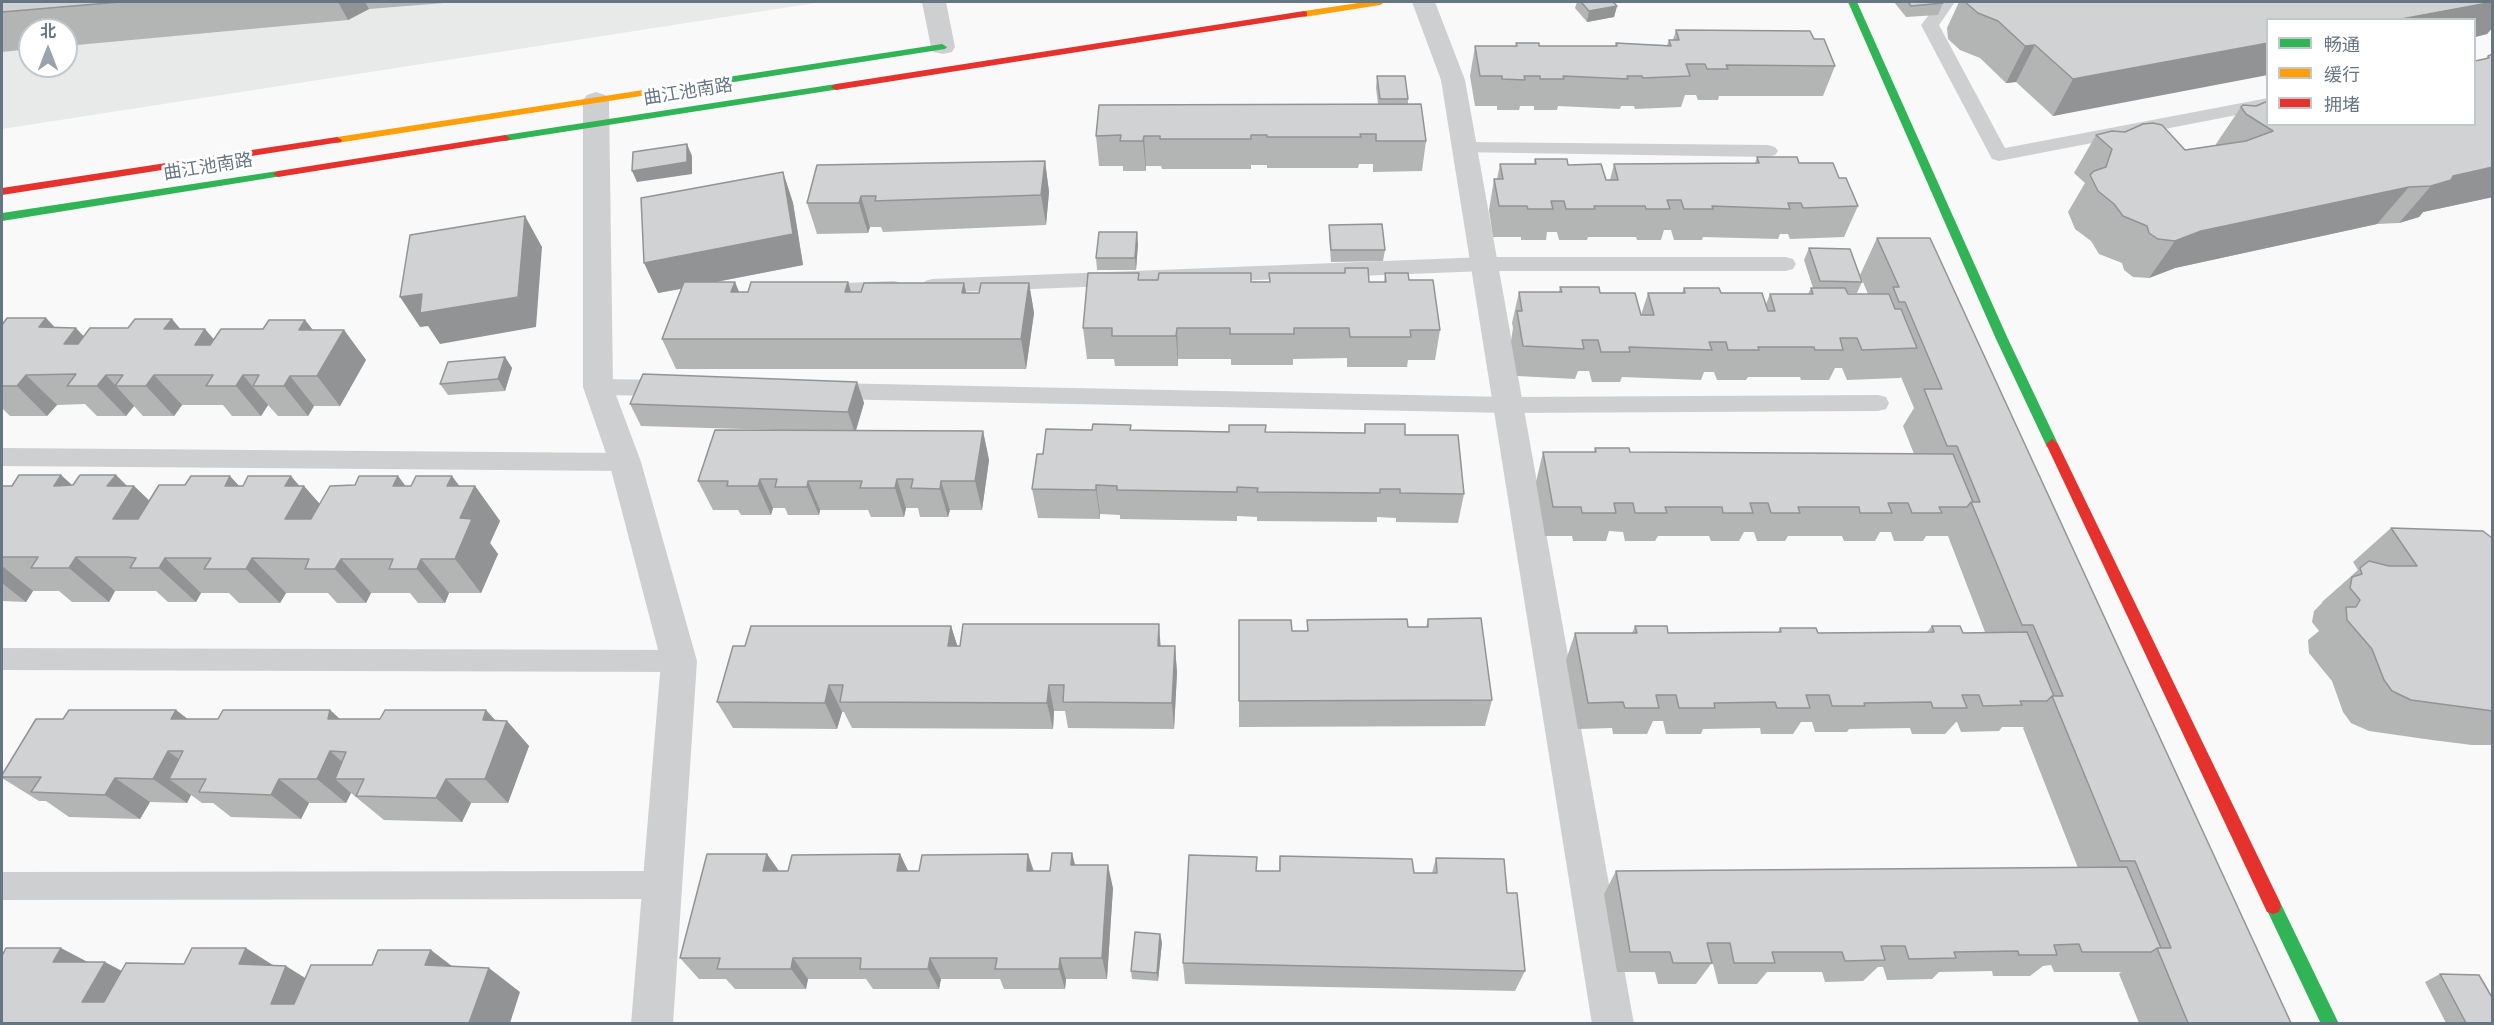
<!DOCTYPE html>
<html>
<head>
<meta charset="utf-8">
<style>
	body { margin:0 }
	#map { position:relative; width:2494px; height:1025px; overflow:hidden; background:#f9f9f9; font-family:Montserrat,"Noto Sans SC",sans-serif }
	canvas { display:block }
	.frame { position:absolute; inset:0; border:3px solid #657683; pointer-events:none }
	.legend { position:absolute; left:2266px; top:18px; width:210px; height:108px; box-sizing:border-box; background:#fff; border:2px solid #c1c8cd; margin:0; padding:8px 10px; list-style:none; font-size:18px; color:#657683 }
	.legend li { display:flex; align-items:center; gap:12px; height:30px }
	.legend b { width:30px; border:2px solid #c1c8cd }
	.north { position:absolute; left:18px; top:18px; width:60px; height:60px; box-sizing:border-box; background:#fff; border:2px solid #c1c8cd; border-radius:50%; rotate:0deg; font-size:16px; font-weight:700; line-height:24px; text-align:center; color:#657683 }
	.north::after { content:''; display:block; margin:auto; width:21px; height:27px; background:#99a4ac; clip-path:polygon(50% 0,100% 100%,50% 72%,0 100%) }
</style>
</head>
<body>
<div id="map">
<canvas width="2494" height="1025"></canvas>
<div class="frame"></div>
<ul class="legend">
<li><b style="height:8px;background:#30b455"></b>畅通</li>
<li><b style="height:8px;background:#ff9f0a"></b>缓行</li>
<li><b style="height:8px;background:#e5322d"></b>拥堵</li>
</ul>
<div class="north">北</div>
</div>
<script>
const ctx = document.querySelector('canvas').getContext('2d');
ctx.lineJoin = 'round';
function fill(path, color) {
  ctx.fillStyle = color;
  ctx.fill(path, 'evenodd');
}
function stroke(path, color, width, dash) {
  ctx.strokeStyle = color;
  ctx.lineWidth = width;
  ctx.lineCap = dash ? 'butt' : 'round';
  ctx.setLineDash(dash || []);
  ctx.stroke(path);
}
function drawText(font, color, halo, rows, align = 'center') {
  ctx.font = font + ' Montserrat,"Noto Sans SC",sans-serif';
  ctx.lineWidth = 6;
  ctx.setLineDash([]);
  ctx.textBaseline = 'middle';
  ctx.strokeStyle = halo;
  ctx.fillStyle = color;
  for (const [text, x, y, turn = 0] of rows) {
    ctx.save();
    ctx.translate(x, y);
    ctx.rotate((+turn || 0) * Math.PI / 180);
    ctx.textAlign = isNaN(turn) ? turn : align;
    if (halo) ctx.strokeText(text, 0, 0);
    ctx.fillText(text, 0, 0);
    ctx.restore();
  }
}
fill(new Path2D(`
	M2,2H822L2,129ZM30,30H66V66H30Z`), '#e8e9e9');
fill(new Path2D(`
	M1939,2H1955L1939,25L2005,148L2268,98V109L1999,161L1992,159L1921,25Z
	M1465,142L1768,145L1775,147L1778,151L1775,155L1768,157L1458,152L1456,148L1458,144Z
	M1485,257H1786L1793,259L1796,264L1793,269L1786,271H1485L932,293L925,291L922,286L925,281L932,279Z
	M894,281L901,283L904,288L901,293L818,298L811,296L808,291L811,286L818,284Z
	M598,379L671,380L679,382L682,388L679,394L671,396L598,395L590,393L587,387L590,381Z
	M829,383L1509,397L1878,395L1886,397L1889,403L1886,409L1878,411L1509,413L829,399L821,397L818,391L821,385Z
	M2,448L625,453L633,456L637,462L633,468L625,471L2,466Z
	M2,648L679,650L688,653L692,661L688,669L679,672L2,670Z
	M663,871L673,875L678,885L673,895L663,899L2,900V872Z`), '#cecfd0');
fill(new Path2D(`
	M922,2H946L955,47L952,52L943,54L934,52L931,47Z
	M1412,2H1435L1465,80L1634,1024H1592L1441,80Z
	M596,92L605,95L609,100L613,387L641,462L697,661L673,1024H631L661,661L609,462L583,387V100L587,95Z`), '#cecfd0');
fill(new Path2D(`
	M1848,2H1857L2008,339L2058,444L2057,447H2047L1996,339Z
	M942,44L947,47L945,49L676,91L671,88L676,85Z
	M836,84L841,87L840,89L505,141L500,138L505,135Z
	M278,171L282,172V176L2,221V213Z
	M2273,898L2279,900L2339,1024H2321L2265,906L2267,900Z`), '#30b455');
fill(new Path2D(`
	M1365,2H1385L1380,5L1304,17L1299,14L1304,11Z
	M676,85L680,86V90L337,143L332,140L337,137Z`), '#ff9f0a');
fill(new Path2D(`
	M1304,11L1307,12V16L836,90L831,87L836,84Z
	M505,135L510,138L509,140L278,177L273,174L278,171Z
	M337,137L342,140L341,142L2,195V188Z
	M2052,439L2058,444L2279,900L2281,906L2279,912L2273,914L2267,912L2046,444Z`), '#e5322d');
fill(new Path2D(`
	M2,2H457L369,9L348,20L66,46V30H30V49L2,52Z
	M1577,2H1613L1617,6L1614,17L1587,22L1575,8Z
	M1894,2H1942L1943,3L1938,15L1906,17Z
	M1959,2H2493V27L2487,34L2475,37V20L2053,116L2016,82L2006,83L1980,58L1960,50L1948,39L1947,28Z
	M1676,30L1814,39L1835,66L1823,96H1719L1718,100H1698L1696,95H1685L1681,107L1635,109L1634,106H1621L1620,109L1558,106L1557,110H1534V106H1520L1519,110H1497V106H1475L1470,76L1475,46H1516V43L1539,46H1615L1616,43L1667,45L1669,40H1673Z
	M2493,54V197L2423,212L2419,217L2399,223L2377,224L2175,268L2149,278L2133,277L2124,270L2122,263L2099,254L2091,241L2075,229L2068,212L2085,183L2074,173L2096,135L2185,150L2216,145V144L2241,107L2268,124L2485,59L2488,56Z
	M1377,76L1408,99V104L1426,141L1422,171L1373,172V164H1359L1358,168H1267V165H1251V169H1162L1161,166H1146V171H1123V166H1099L1096,136L1378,104L1376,88Z
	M1757,157L1799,163L1839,178L1858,206L1844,237L1790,239L1788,234H1780L1778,239L1703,237L1702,240H1674L1671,230H1664L1661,240H1637L1636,237H1588L1587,240H1559L1557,232H1547L1546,240H1521V237H1493L1489,210L1494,179H1497L1500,164H1534L1535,159L1568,165L1606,180H1610L1614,164L1755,163Z
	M1045,161L1049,192L1046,225L883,232L881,227H870L868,233L817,234L807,203Z
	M783,172L793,203L803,265L716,282H735L739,292H748L848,282L851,292L979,293L1029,283L1034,313L1026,369H676L662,339L681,289L658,293Z
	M1329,225L1385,250L1383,261L1331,262L1329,236Z
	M1877,238L2291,1023H2139L2119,974L2121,972H2054L2051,965L2043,966L2030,976H1993L1992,971L1939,972L1932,979L1887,980L1883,967H1878L1863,981L1825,982L1822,972H1767L1757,984H1718L1713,964H1711L1696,984H1658L1655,972H1617L1604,894L1616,871L2078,868L2023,728L2024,727H2002L1999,731L1961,732L1957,722H1956L1945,734H1912L1910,728L1849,729L1847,732H1815L1812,722H1801L1793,734H1761L1760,728L1703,729L1701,734H1666L1663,721H1653L1647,734H1613L1612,728L1578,729L1566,660L1575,633H1632L1635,626L1668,633L1778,632L1780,628L1818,633L1927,632L1932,626L1963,633L1985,632L1948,536H1926L1923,541H1894L1891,532H1880L1875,541H1844L1842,536H1788L1785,541H1757L1754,532H1744L1739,541H1711L1709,536H1658L1655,541H1625L1623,532L1609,531L1606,541H1573L1572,536H1545L1536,482L1543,452H1594L1595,448L1630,452L1914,454L1903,426L1914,408L1901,377L1900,378L1847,380L1842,368H1835L1829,380H1801L1800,377H1748L1746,380H1717L1714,372H1704L1701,380L1622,377L1620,382H1592L1589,371H1578L1575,379L1517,376L1511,341L1513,328L1512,323L1519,292H1559L1560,287L1600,293L1641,315L1648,293H1682L1684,288L1721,293L1766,304L1770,294H1808L1811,288H1813L1804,260L1809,248L1862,282L1857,293H1847L1848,294H1868L1860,275Z
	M1138,244L1136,270H1097L1096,258Z
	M1345,268L1369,282H1384L1385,273L1409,280L1440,330L1435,360H1408L1407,367H1347V358L1293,359V365H1231V359H1178V366H1115L1114,359H1087L1083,328L1139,273V280L1269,282L1345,273Z
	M46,318L55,328L84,336L128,328L172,319L180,329L214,339L305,320L313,330H344L366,360L340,406H314L308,416H278L268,405L261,416H232L223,405H182L174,416H143L134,406L126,416H97L85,404L57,405L47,416H10L2,408V325Z
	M505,357L512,368L505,391L448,395L440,384Z
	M857,382L864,403L856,431H983L989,460L982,510H950L948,517H920L918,508H906L904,517H871L868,510H820L819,515H788L785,508H773L771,515H741L738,510H713L698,481L777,430L641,426L630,404Z
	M1365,424L1405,435L1464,494L1458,523L1396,522V518L1377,517V522L1257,521V517L1237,516V521L1120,519V515L1100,514V519L1038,518L1032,489L1043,454L1131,430L1364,433Z
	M61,475L72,485L116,475L127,486H134L150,501L239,486H299L320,504L355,485L398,476L405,486H475L500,521L490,543L498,554L481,593H449L445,603H418L410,593H371L366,603H337L328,593H286L280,603H239L229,593H201L196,602H168L156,591H115L109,602H72L59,591H33L26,602L2,601V486H12Z
	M2391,528L2492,538L2493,745H2472L2432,740L2369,731L2351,723L2343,712L2332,681L2309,653L2308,640L2319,631L2312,622L2314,611L2322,603V602L2358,570L2353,562Z
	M1428,619L1492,700L1485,726L1239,727V620L1292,631H1307V620L1408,627H1426Z
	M951,626L957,646H1175L1177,673L1174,729L1068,728L1065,711H1054L1053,729L852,728L844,712H842L837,729L733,728L717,702L745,646Z
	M176,710L188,719H218L330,710L340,719H380L486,710L495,720L507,721L529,746L508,803H471L462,822L384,820L351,793L346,803H309L301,819L231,817L213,803H202L191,795L187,803L150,802L140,819L69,817L46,801H39L2,778V775L63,719Z
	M767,854L779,871H788L900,854L908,871H919L1028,854L1034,871H1050L1075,865L1113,888L1107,979H1066L1065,989H1004L1000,979H941L939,989H873L866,979H808L806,989H735L726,979H699L680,958Z
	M1280,856L1414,873H1432L1436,858L1507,893L1525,971L1515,991L1185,984L1183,963L1257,857L1256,871H1279Z
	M1162,942L1158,981L1132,979L1131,971Z
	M2440,974L2493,1023H2446L2425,982Z`), '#b3b5b5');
fill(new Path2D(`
	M338,2H365L369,9L348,20Z
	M2493,2V27L2487,34L2475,37V20H2396Z
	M1617,6L1614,17L1587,22L1589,11Z
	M2268,43V75L2053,116L2073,79Z
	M2035,45L2016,82L2006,83L2025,46Z
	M1144,136L1146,166V171L1143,141Z
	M687,144L692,156V174L637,182L632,171Z
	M1045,161L1049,192L1046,225L1041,195Z
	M2493,167V197L2423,212L2419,217L2399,223L2431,186L2453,176Z
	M783,172L793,203L803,265L658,293L644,263Z
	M2409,187L2377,224L2175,268L2149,278L2175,241L2201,231Z
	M861,196L870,227L868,233L859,203Z
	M525,216L542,247L536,327L440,344L428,326L420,327L400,297Z
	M1137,232L1138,244L1136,270L1135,258Z
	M735,282L747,312L731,292Z
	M848,282L857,312L845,292Z
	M964,283L971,313L962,293Z
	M1029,283L1034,313L1026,369L1021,339Z
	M46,318L67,340L76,328L105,359L93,374L39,327Z
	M172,319L197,349L164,329Z
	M305,320L328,350L299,330Z
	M1177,328L1178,359V366L1176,336Z
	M205,329L231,359L195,345Z
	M344,330L366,360L340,406L317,376Z
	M505,357L512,368L505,391L498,379Z
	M26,375L57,405L47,416L17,386Z
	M106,375L134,406L126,416L97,386Z
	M154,375L182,405L174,416L146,386Z
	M243,375L268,405L261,416L236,386Z
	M290,376L314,406L308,416L284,386Z
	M857,382L864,403L855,433L848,412Z
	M983,431L989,460L982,510L975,481Z
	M61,475L99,510L54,486Z
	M116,475L131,490L134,486L170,521L113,519L107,486Z
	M230,476L263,512L225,486Z
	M291,476L302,489L304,486L335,521L285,519V486Z
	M398,476L425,512L393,486Z
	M452,476L469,499L475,486L500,521L490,543L498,554L481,593L455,559L460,518L447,486Z
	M760,479L773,508L771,515L758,486Z
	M897,479L906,508L904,517L895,488Z
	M808,481L820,510L819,515L807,487Z
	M941,481L950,510L948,517L940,489Z
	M1096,485L1100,514V519L1096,490Z
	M76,557L115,591L109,602L69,568Z
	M165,558L201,593L196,602L159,568Z
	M252,558L286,593L280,603L246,569Z
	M341,559L371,593L366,603L335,569Z
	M421,559L449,593L445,603L417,569Z
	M2,566L33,591L26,602L2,583Z
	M1159,624L1161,651L1158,646Z
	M951,626L960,654L948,646Z
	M1175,646L1177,673L1174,729L1172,703Z
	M829,685L842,712L837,729L825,703Z
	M1049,685L1054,711L1053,729L1047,703Z
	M176,710L208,736L171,719Z
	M330,710L358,736L328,719Z
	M486,710L503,729L507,721L529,746L508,803L485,779L483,720Z
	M168,751L201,776L169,779L191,795L187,803L153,779Z
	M330,751L358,776L335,779L351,793L346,803L317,779Z
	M115,778L150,802L140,819L105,795Z
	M279,779L309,803L301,819L271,795Z
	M446,779L471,803L462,822L436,798Z
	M1072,853L1078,876L1071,865Z
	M767,854L783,877L763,871Z
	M900,854L911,877L897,871Z
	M1028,854L1035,877L1027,871Z
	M1108,865L1113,888L1107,979L1102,958Z
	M1160,934L1162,942L1158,981L1157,973Z
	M61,948L101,969L105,962L152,987L132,1023L82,1002L53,962Z
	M246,948L284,972L286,966L326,991L313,1023L271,1004L239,964Z
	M431,950L465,976L425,965Z
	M793,958L808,979L806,989L791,969Z
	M930,958L941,979L939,989L928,969Z
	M1060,958L1066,979L1065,989L1059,969Z
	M489,968L520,992L510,1023H469Z`), '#929394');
const building = new Path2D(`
	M2,2H120L2,12Z
	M1581,2H1613L1617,6L1589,11Z
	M1908,2H1942L1943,3L1911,6Z
	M1965,2H2493L2396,20H2268V43L2073,79L2035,45L2025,46L1998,21L1978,13Z
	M1676,30L1810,31L1814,39H1824L1835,66L1726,65L1728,69H1707L1705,64H1686L1690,76L1643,78L1642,76H1627L1628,79L1563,76L1564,79H1540V76H1524L1525,80L1502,79V76H1480L1475,46H1517L1516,43H1539V46H1617L1616,43L1671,46L1669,40H1679Z
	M2493,54V167L2453,176L2451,180L2431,186L2409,187L2201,231L2175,241L2158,239L2149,233L2147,226L2123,216L2114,204L2098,191L2090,175L2094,171L2106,167L2112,149L2096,135L2112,131L2125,132L2143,124L2153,123L2162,125L2185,150L2246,141L2273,131L2246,114L2241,107L2243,105L2256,106L2268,101V124H2475V61L2489,58L2488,56Z
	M1377,76H1405L1408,99H1380Z
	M1421,104L1426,141H1376V134H1360L1361,137H1267V135H1251V139H1160V136H1144L1143,141H1120L1121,135L1096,136L1099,105Z
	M687,144V162L632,171L633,152Z
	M1757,157H1797L1799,163H1833L1839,178H1846L1858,206L1803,208L1801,203H1788L1790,209L1712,206L1713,209H1684L1681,200H1667L1670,209H1646L1645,206H1594L1595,209H1566L1564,201H1551L1553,209H1528L1527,206H1499L1494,179H1503L1500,164H1536L1535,159H1567L1568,165L1601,164L1606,180H1618L1614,164L1759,163Z
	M1045,161L1041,195L875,201L876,196H861L859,203H807L817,165Z
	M783,172L793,234L644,263L641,198Z
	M525,216L518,297L420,313L422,294L400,297L410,235Z
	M1382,224L1385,250H1331L1329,225Z
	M1099,232H1137L1135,258H1096Z
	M1877,238H1930L2291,1023H2188L2157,948H2171L2135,861H2120L2052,696H2063L2033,625H2022L1971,502H1980L1957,446H1947L1924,389H1942L1905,302H1899L1893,287H1899Z
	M1809,248L1850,249L1862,282L1820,281Z
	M1345,268H1368L1369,282H1386L1385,273H1408L1409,280H1433L1440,330H1410L1411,337H1350L1349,328H1294V334H1230V328H1177L1176,336H1112V328H1083L1088,273H1139L1138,280H1158L1159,273H1251V282H1270L1269,273H1345Z
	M684,282H735L731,292H748L751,282H848L845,292H861L864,283H964L962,293H979L981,283H1029L1021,339H662Z
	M1560,287H1599L1600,293H1635L1641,315H1654L1648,293H1685L1684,288H1719L1721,293H1762L1768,311H1775L1770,294H1813L1811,288H1845L1848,294H1889L1895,309H1901L1917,348L1862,350L1857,338H1840L1843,350H1815L1814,347H1758L1759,350H1728L1726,342H1709L1712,350L1629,347L1630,352H1601L1598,340H1582L1584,349L1523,346L1517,311H1522L1519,292H1562Z
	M7,318H46L39,327L76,328L64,344H78L90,328H128L135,319H172L164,329H205L195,345H210L221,329H263L269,320H305L299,330H344L317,376H290L284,386H253L259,375H243L236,386H206L213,375H154L146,386H115L123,375H106L97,386H67L76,374L26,375L17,386H2V325Z
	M505,357L498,379L440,384L448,362Z
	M643,374L857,382L848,412L630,404Z
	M1093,424L1131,425L1130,430L1229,432V425H1266L1265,432L1365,433V424H1405V435H1458L1464,494L1400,493V489H1380V493L1257,492L1258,488L1237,487V492L1117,490V486L1096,485V490L1032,489L1037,454H1043L1046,429L1092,430Z
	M715,430L983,431L975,481H941L940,489L911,488L913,479H897L895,488H860L862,481H808L807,487H775L777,479H760L758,486H727L728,481H698Z
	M1595,448H1629L1630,452L1953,454L1973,502H1971L1967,507H1939L1942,513H1912L1908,503H1888L1892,513H1860L1859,507H1798L1800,513H1771L1768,503H1750L1753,513H1723L1722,507H1665L1667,513H1635L1633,503H1614L1616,513H1582L1581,507H1553L1543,452H1596Z
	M19,475H61L54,486L73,485L80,475H116L107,486H134L113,519H138L159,485H185L191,476H230L225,486H243L248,476H291L285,486H304L285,519H311L330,486L355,485L359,476H398L393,486H411L416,476H452L447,486H475L460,518L472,519L455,559H421L417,569H389L393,559H341L335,569H305L309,559L252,558L246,569H204L211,558H165L159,568H130L136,558L128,557H76L69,568H31L38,557H2V486H12Z
	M2391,528L2483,531L2492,538L2493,711L2411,700L2392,691L2384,680L2372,649L2347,620L2346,607H2356L2360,600L2350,588L2352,577L2362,574L2360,568L2369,561L2389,566H2417Z
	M1481,618L1492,700L1239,701V620H1291L1292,631H1308L1307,620L1407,619L1408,627H1428V619Z
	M963,624H1159L1158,646H1175L1172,703L1063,702L1064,685H1049L1047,703L840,702L843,685H829L825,703L717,702L733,646H745L751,626H951L948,646H960Z
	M1635,626H1667L1668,633L1781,632L1780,628H1816L1818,633L1934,632L1932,626H1960L1963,633L2027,632L2054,696H2052L2047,701H2020L2022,705L1983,706L1979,695H1962L1967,708H1933L1931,702L1864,703L1865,706H1832L1829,695H1806L1810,708H1777L1775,702L1714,703L1715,708H1679L1676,695H1656L1659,708H1625L1623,702L1588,703L1575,633H1637Z
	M69,710H176L171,719H218L223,710H330L328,719H380L385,710H486L483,720L507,721L485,779H446L436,798L356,796L364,779H335L346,752L330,751L317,779H279L271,795L199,792L206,779H169L183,751H168L153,779L115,778L105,795L31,792L41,777H2V775L36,719H63Z
	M1052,853H1072L1071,865H1108L1102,958H1060L1059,969H995L997,958H930L928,969H860L861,958H793L791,969H717L720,958H680L707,854H767L763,871H788L792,855L900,854L897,871H919L922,855L1028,854L1027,871H1050Z
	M1189,855L1257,857L1256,871H1280V856L1412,859L1414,873H1437L1436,858L1504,859L1507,893H1517L1525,971L1183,963Z
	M2127,867L2161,948H2157L2151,952H2082L2079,944L2054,945L2057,955H2019L2018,951L1954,952L1956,958L1909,959L1905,946H1881L1885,960L1845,961L1842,952H1772L1775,963H1734L1730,943H1707L1712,963H1673L1670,952H1630L1616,871Z
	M1135,932L1160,934L1157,973L1131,971Z
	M6,948H61L53,962H105L82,1002H104L126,963L184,964L192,948H246L239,964L286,966L271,1004H294L311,965H372L378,950H431L425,965L489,968L469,1023H2V956Z
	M2440,974L2479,975L2493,999V1023H2466Z`);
fill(building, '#d0d2d3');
stroke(building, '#929394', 1.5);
drawText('18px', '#657683', '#fff', [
	["曲江池南路",688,92,-9],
	["曲江池南路",208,167,-9]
]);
</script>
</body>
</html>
